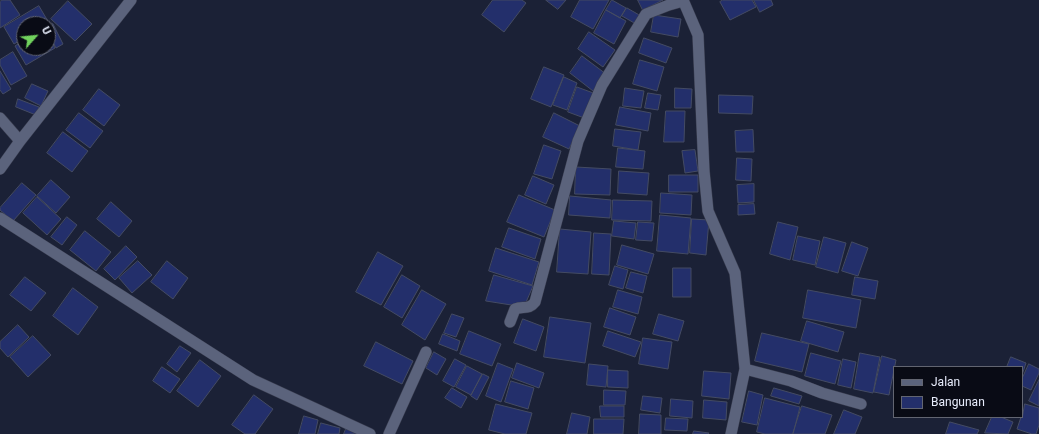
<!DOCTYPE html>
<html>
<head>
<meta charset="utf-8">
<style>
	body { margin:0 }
	#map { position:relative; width:1039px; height:434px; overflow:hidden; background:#1b2136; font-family:Roboto,sans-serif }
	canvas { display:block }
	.legend { position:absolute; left:893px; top:366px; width:130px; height:52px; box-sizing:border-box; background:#090b15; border:1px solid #626571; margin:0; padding:5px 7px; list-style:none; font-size:12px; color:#e8edfc }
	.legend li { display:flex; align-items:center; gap:8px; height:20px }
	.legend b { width:20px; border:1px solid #626571 }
	.north { position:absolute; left:16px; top:16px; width:40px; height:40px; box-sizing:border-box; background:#090b15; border:1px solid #626571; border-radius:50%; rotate:63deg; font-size:11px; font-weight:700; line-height:16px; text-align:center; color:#e8edfc }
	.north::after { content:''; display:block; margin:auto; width:14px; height:18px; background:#71d35e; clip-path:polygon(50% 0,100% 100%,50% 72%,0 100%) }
</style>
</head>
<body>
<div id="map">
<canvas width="1039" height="434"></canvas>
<ul class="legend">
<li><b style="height:5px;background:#5b637c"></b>Jalan</li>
<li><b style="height:11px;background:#232f6b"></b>Bangunan</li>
</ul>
<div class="north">U</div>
</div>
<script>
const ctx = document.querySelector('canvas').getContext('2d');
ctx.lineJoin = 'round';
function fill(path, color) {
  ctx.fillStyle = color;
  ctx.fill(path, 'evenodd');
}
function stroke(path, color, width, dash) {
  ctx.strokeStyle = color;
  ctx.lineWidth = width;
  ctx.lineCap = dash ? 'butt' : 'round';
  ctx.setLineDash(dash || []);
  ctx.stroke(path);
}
const building = new Path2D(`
	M2,0H10L20,15L0,28V2Z
	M493,0H522L526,3L504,32L482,15Z
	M546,0H566L558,9Z
	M580,0H609L593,29L571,17Z
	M612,0L626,8L620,18L606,10Z
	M638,0H663L643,10Z
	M723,0H752L756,7L730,20L720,2Z
	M754,0H771L773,5L760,12Z
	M68,1L92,24L75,41L51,19Z
	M39,6L49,23L24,24V38L14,44L4,27Z
	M627,8L641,16L636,24L622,16Z
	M606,10L626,21L614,44L594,33Z
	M654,15L681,19L678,37L651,32Z
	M53,24L63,44L56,48L48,33V26Z
	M589,32L615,50L603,67L578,49Z
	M48,35L55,48L26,65L15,46L24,40V48H48Z
	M644,38L672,48L666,63L639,53Z
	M13,52L27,76L11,85L0,65V60Z
	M582,56L606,74L593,91L570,73Z
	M640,60L664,67L657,91L633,84Z
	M544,67L564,75L551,107L531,99Z
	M0,71L11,89L3,94L0,90Z
	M564,77L577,83L567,110L553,105Z
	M32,84L48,91L41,106L25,98Z
	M577,87L596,94L587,119L568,112Z
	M625,88L644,91L641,108L623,106Z
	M675,88L692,89L691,108H675Z
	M99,89L120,105L104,126L83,110Z
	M648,93L661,95L658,110L645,108Z
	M719,95L753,96L752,114L719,113Z
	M18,99L39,107L36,115L16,107Z
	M620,107L651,113L648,131L616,125Z
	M666,111H685L684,142H664Z
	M79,113L103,131L90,148L66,130Z
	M554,113L580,126L569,149L543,137Z
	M615,129L641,132L638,150L613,146Z
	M753,130L754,152H736L735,131Z
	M63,132L88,151L72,172L47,153Z
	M544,145L561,151L552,179L534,174Z
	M618,148L645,151L643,169L616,167Z
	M695,150L698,171L685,173L682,151Z
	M737,158L752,159L751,181L736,180Z
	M576,167L611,169L610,195L575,194Z
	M619,171L649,173L647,195L618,193Z
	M669,175H698V192H669Z
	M533,176L554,185L546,204L525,195Z
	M51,180L70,197L56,213L37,196Z
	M22,183L36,195L13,221L0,210V208Z
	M754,184V202L738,203L737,185Z
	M661,193L692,195L691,215L660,213Z
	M519,195L555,210L544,237L507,222Z
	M570,196L611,200L610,218L569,215Z
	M37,197L61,219L47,235L23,213Z
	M613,200L652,201L651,221L612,220Z
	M111,202L132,221L119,237L97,219Z
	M754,204L755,214L738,215V205Z
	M660,215L691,218L688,254L657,251Z
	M67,217L77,225L62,245L51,237Z
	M692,219L709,220L706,255L690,253Z
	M614,221L636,223L634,239L612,236Z
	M638,222L654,223L652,241L636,240Z
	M778,222L798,227L790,260L770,254Z
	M509,228L541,239L535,259L502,247Z
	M560,229L591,232L588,274L557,272Z
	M85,231L111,252L96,271L70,250Z
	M594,233L611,234L609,275L592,274Z
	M798,236L820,241L815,265L793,260Z
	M824,237L846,243L838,273L816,267Z
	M852,242L868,248L858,276L842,271Z
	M622,245L654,254L648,274L617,265Z
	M126,246L137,257L115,280L104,269Z
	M496,248L539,262L532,285L489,271Z
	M378,252L403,266L381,305L356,292Z
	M138,261L152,275L132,293L119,278Z
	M167,261L188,278L173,299L151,282Z
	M615,266L628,270L623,289L609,285Z
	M673,268H691V297H673Z
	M631,272L647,276L643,293L626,288Z
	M402,275L420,286L402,318L384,307Z
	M494,275L533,286L524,307L486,301Z
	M25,277L46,293L31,311L10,295Z
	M855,277L878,281L875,299L852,295Z
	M73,288L98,307L78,335L53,316Z
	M422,290L446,304L425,340L402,325Z
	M618,290L642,297L638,314L613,307Z
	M808,290L861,300L856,328L803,318Z
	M610,308L636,317L630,335L604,327Z
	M452,314L464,318L456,337L444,333Z
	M659,314L684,321L678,341L653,334Z
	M550,317L591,323L585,363L544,357Z
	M523,319L544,327L536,351L514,343Z
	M807,321L844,332L838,352L801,341Z
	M18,325L29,337L8,357L0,348V342Z
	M469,331L501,344L492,366L460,354Z
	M608,331L641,342L635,357L603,346Z
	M762,333L809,344L802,372L755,361Z
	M443,334L460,341L457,351L439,344Z
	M33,336L51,355L28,377L10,357Z
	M643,338L672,342L668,369L639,364Z
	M376,342L413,361L402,384L364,366Z
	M180,346L191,353L177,372L167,364Z
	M434,352L446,359L437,375L426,368Z
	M811,353L841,361L835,384L805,376Z
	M860,353L880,357L873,393L854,389Z
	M882,356L896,360L889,395L874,392Z
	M1011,357L1026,363L1022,375V367H1007Z
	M455,359L466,365L454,387L443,381Z
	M843,359L856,362L851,388L838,385Z
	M200,360L221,376L198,407L177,391Z
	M498,363L513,369L501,402L486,396Z
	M517,363L544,373L539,388L512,378Z
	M589,364L608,366L606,387L587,385Z
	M1029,364L1039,369V373L1031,390L1022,386V379Z
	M467,366L482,374L471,395L456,387Z
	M162,367L180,379L170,393L153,381Z
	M608,370L628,371V388L608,387Z
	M704,371L731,373L729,399L702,396Z
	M483,374L489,377L477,400L471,396Z
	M1039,380V406L1029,401Z
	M511,381L534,388L528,409L505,402Z
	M452,388L467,397L461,408L445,398Z
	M774,388L802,396L799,404L771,396Z
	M604,390L626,391L625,405H604Z
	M749,391L763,395L757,425L742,422Z
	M254,395L273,409L255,434H245L232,425Z
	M643,396L662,398L660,413L641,410Z
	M765,398L800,407L793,434H765L757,432Z
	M671,399L693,401L692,418L670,416Z
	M704,400L727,402L726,420L703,418Z
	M496,404L532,413L526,434H505L489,430Z
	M1025,404L1039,408V425L1036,434H1032L1017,429L1021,417H1022Z
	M600,406H624V417H601Z
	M802,406L832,415L825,434H793Z
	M844,410L862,417L855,434H834Z
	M572,413L590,417L587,434H567Z
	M640,414L661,415V434H639Z
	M304,416L318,420L315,434H299Z
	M992,417H1001L1013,422L1008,434L985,433Z
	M666,418L688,419L687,431L665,430Z
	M594,419H624L623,434H594Z
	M950,422L979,430L977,434H946Z
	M321,423L340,428L339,434H318Z
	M346,429L360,434H344Z
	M694,431L709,433L708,434H693Z`);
fill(building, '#232f6b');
stroke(building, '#444b63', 1);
const minor = new Path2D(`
	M683,0L698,35L704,171L708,211L735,273L745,369L731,434
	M0,118L20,141
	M0,169L20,141L131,0
	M0,218L253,380L370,434
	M510,322L515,309C523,306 529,310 535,302L578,141L602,85L646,14L669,5L683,1
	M745,369L791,381L822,393L861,404
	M389,434L426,352`);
stroke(minor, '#383c4e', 12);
stroke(minor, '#5b637c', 11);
</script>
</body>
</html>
